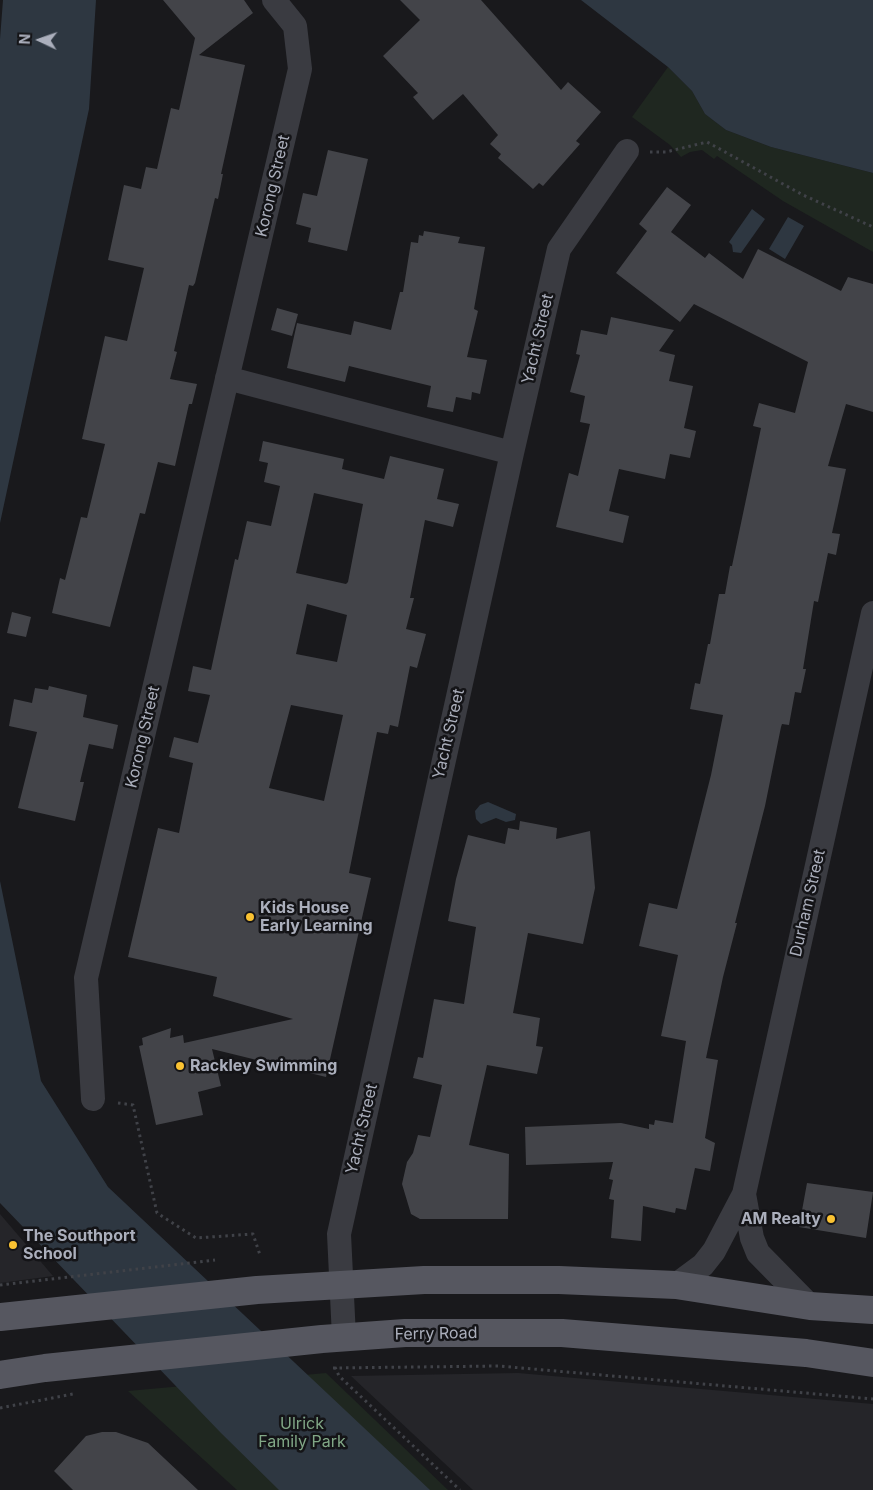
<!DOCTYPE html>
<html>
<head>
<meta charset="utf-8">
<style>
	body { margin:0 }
	#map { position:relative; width:873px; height:1490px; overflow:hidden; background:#19191c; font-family:Inter,sans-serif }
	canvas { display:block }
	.north { position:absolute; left:15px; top:15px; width:50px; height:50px; -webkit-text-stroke:4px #141417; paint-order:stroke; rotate:273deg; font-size:14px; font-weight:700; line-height:20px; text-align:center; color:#abafbc }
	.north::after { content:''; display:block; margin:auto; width:18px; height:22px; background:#abafbc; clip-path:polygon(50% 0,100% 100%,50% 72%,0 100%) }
</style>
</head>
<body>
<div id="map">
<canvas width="873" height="1490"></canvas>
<div class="north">N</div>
</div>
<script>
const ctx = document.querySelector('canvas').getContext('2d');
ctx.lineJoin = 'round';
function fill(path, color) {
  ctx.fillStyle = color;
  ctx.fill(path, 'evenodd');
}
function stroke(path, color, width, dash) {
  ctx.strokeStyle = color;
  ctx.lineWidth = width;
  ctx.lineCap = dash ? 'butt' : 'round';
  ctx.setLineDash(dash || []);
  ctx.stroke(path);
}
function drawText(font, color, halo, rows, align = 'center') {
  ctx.font = font + ' Inter,sans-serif';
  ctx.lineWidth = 5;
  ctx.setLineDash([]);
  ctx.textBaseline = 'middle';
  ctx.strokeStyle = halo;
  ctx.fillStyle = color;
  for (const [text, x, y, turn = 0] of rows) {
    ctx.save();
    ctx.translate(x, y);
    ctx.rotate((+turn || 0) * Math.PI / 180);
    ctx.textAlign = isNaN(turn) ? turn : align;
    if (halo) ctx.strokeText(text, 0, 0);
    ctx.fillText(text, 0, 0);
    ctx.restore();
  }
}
fill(new Path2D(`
	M0,1214L53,1276L0,1283Z
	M518,1373L873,1404V1490H473L351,1376Z`), '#252529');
fill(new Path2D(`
	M668,67L692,91L705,114L726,130L771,147L873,173V252L783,201L717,156L714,159L702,150L690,152L681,157L670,145L632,117Z
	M326,1373L448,1490H237L128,1391Z`), '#1f2720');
fill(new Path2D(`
	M3,0H96L89,109L0,523V39Z
	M581,0H873V173L771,147L726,130L705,114L692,91L668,67Z
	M752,209L765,219L741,253L733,252L732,245L729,242Z
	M788,217L804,226L785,259L769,249Z
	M488,802L516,814L515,820L506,822L496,818L481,824L476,819L475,811L480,805Z
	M0,881L41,1081L108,1187L430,1490H279L221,1433L0,1203Z`), '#2e3741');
fill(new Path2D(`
	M163,0H244L253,13L199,55L245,65L221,174H223L218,199L215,198L195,283L193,286L189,285L174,351L177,352L170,379L197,384L192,404H189L175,466L158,462L145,514L140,513L110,627L52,613L60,578L65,580L81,517L87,518L105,444L82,439L105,336L127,341L144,268L108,260L124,185L141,189L146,167L157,169L171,108L179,110L195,38Z
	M400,0H481L561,90L568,82L601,112L576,141L580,144L543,186L539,183L533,189L498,158L501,154L490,144L498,135L463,94L433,120L413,97L418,93L383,56L420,20Z
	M328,150L368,159L347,251L308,242L311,228L296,224L303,193L317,196Z
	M667,187L691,205L671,232L705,258L709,253L743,279L758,249L841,291L848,277L873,284V412L846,404L828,466L846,469L832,533L840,534L836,555L828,553L818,602L814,601L803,669H806L801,693L795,692L789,725L782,724L781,727L765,806L735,923H737L723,977L706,1058L718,1060L705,1138L715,1143L710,1171L695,1168L686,1210L676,1208L675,1213L643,1206L641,1241L611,1238L614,1200L609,1199L613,1180L609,1179L613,1162L526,1165L525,1127L621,1123L649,1129V1124L654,1125L655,1120L673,1123L686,1041L661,1036L678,955L639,946L649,903L677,909L711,775L723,715L690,709L695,683L700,684L708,644H710L719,594H725L730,566H732L761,428L753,426L759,403L795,413L808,362L694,304L680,322L616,273L647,231L639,224Z
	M424,231L460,237L458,243L485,247L474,309L478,311L467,357L487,360L480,394L472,392L471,400L456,397L453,412L427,407L431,386L349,366L345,382L287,368L297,323L351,335L354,321L391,330L400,292H403L411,242L418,243L419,235L423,236Z
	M277,308L298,314L292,336L271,330Z
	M611,317L674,330L659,351L675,355L669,381L693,386L684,428L696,431L690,458L670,454L665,479L619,469L609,511L629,516L623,543L556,527L569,473L578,476L590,424L580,422L585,396L570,392L580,355L576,354L581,330L607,335Z
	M263,441L344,459L342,469L384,479L390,456L444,469L437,499L459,504L453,527L425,520L410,598H414L406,629L426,634L417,668L410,666L398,727L390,725L388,734L377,732L349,873L371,878L326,1077L212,1049L221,1086L198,1092L203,1115L156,1125L139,1046L143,1045L142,1038L171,1028L170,1038L183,1035L184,1043L293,1019L213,996L217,977L128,957L158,828L179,833L193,763L169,757L174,737L198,743L210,695L188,691L193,666L211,670L235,559L238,560L247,521L271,526L280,486L264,482L268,463L259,461ZM314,493L363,504L348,582L346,584L296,573ZM307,604L347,615L337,662L296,654ZM291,705L343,715L324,801L269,788Z
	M12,612L31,617L26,637L7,633Z
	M49,686L87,695L83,717L118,725L113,749L89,744L80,782H84L75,821L18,808L37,732L9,726L14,699L32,703L35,688L48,690Z
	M520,821L557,828L556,839L590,831L595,888L583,944L528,933L513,1013L540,1018L536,1046L543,1047L537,1074L487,1065L469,1145L509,1154L508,1219H420L411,1214L402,1184L407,1162L413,1153L418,1135L430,1137L442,1085L413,1078L418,1057L423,1058L434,999L464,1004L476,927L448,921L456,879L468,835L505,844L508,828L519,830Z
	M807,1183L873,1192L866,1238L799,1227Z
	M102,1432H116L148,1443L198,1490H73L54,1471L86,1436Z`), '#434449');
stroke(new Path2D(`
	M650,152H666L707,142L803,195L873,227
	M118,1103L133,1105L157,1213L196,1238L253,1234L260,1255
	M0,1285L215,1260
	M335,1367L339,1376L460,1490
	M333,1368L499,1366L873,1399
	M0,1408L73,1394`), '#404248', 3, [2.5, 4]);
stroke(new Path2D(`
	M227,378L512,453
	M93,1099L86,978L300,69L295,26L274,0
	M744,1194L752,1238L758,1253L810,1306
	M676,1285L703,1265L714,1251L744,1194L873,613
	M344,1337L339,1234L512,453L559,249L627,151`), '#3a3b41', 24);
stroke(new Path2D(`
	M0,1317L257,1290L424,1280H559L676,1285L810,1306L873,1310
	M0,1375L45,1368L322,1339L405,1333H562L806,1353L873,1363`), '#565760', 28);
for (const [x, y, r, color] of [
	[250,917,5,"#fac232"],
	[180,1066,5,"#fac232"],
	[831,1219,5,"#fac232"],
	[13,1245,5,"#fac232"]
]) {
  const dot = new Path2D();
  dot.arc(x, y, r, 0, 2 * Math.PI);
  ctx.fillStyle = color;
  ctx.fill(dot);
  stroke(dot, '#141417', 2);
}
drawText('16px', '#abafbc', '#141417', [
	["Korong Street",273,186,-77],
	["Yacht Street",538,339,-77],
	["Yacht Street",449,734,-77],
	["Korong Street",143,737,-77],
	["Durham Street",808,903,-77],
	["Yacht Street",362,1129,-77],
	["Ferry Road",436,1334,-1]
]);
drawText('bold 16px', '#abafbc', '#141417', [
	["Kids House",260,908],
	["Early Learning",260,926],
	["Rackley Swimming",190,1066],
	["AM Realty",821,1219,"right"],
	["The Southport",23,1236],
	["School",23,1254]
], 'left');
drawText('16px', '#81a786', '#141417', [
	["Ulrick",302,1424],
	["Family Park",302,1442]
]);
</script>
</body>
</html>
